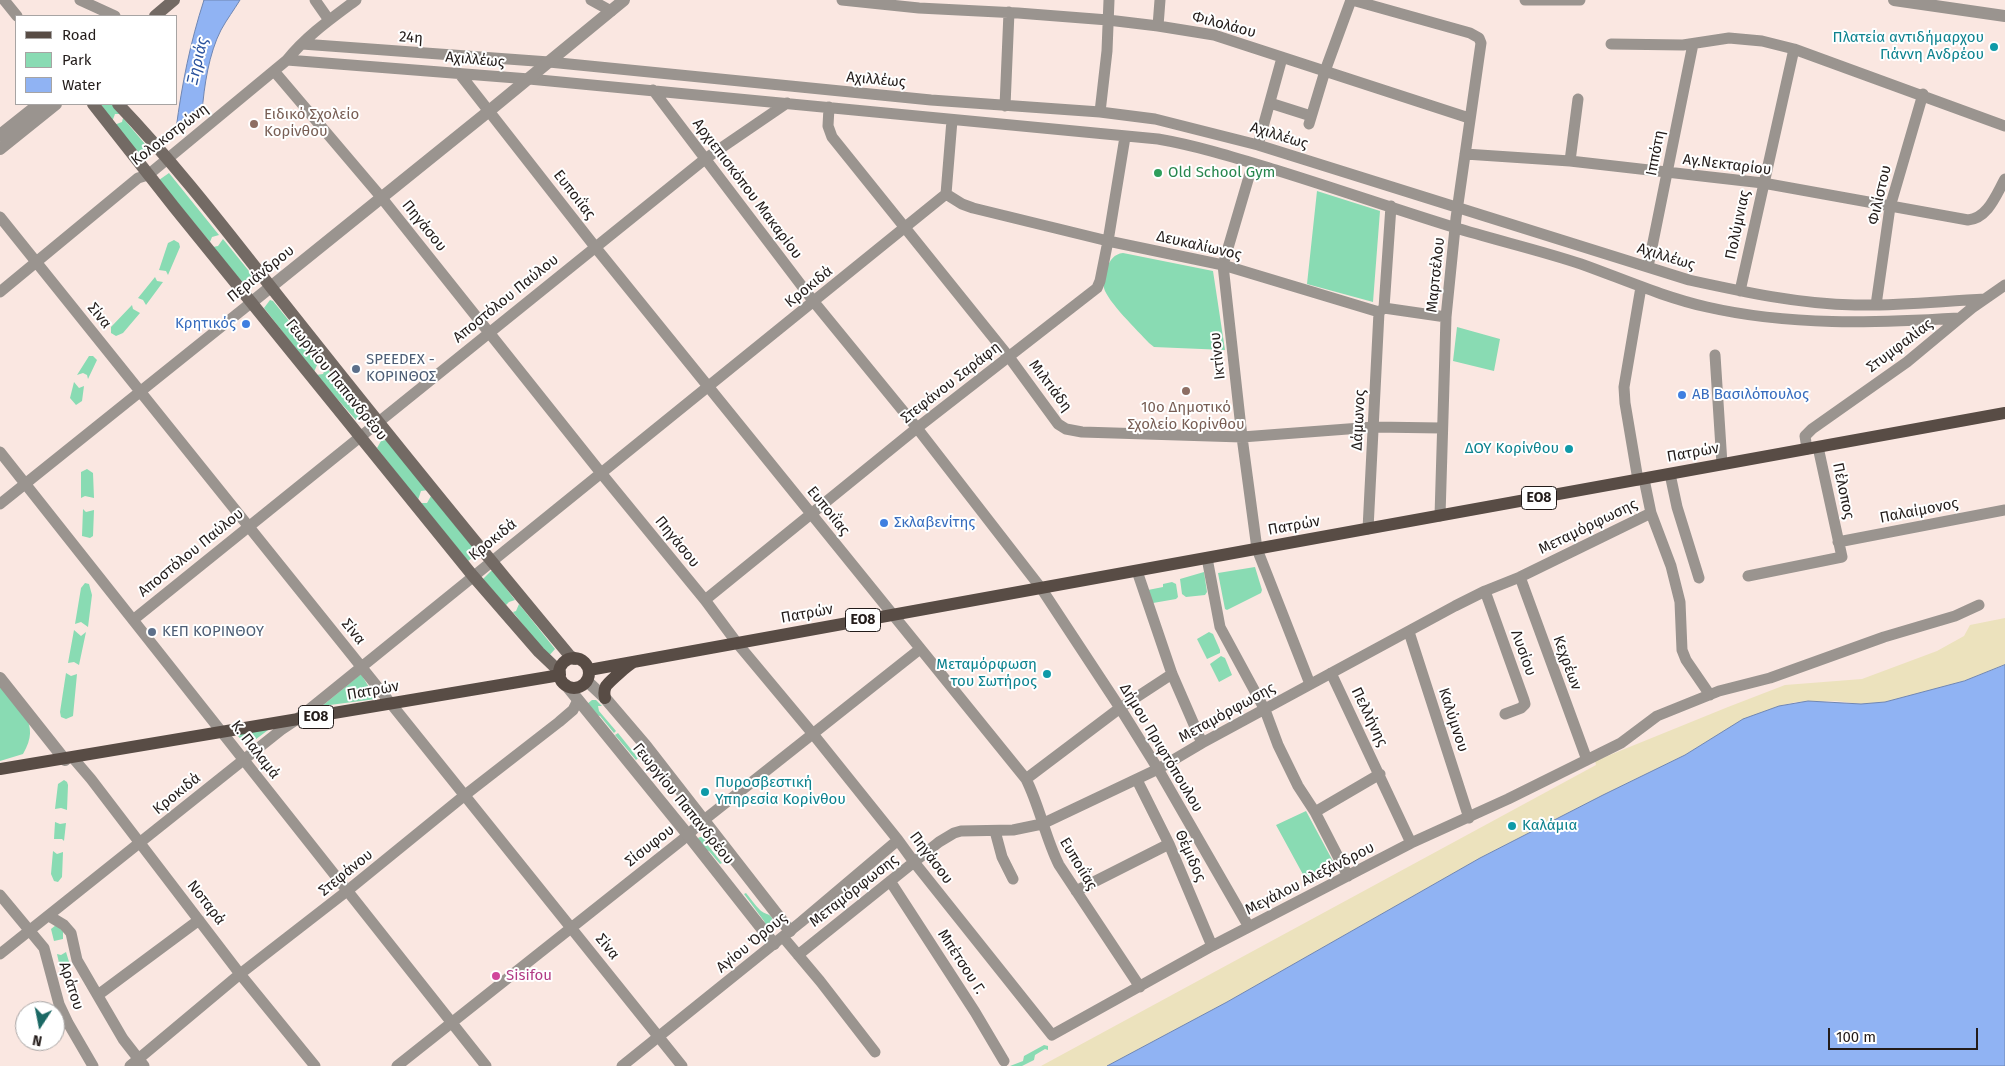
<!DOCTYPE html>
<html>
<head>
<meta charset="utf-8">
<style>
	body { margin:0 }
	#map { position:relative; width:2005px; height:1066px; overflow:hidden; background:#fae7e1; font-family:"Fira Sans",sans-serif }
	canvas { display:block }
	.legend { position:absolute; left:15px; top:15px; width:162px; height:90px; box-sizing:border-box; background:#fff; border:1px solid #a7a4a3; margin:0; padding:6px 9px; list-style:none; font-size:15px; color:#231c1a }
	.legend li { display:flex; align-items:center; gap:10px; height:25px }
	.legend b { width:25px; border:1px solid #a7a4a3 }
	.north { position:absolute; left:15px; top:1001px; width:50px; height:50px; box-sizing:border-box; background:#fff; border:1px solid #a7a4a3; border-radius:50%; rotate:191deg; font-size:14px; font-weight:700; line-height:20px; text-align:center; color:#231c1a }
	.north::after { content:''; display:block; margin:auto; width:18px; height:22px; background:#1b6864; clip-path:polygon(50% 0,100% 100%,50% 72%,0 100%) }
	.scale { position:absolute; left:1828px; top:1028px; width:150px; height:22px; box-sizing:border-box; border:2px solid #231c1a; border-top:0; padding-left:6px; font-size:15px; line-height:18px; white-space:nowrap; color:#231c1a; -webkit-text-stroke:4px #fff; paint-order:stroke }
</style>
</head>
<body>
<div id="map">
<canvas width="2005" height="1066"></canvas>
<ul class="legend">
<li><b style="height:6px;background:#584c45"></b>Road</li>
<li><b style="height:14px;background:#89dbb3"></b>Park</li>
<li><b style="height:14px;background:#90b3f3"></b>Water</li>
</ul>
<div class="north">N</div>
<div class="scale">100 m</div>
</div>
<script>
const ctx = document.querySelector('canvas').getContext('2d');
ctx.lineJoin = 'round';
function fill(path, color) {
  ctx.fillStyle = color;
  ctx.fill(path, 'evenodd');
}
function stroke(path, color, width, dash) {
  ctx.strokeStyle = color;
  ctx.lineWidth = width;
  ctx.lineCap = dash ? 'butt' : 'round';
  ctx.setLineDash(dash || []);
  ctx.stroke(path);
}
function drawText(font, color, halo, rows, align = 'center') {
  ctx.font = font + ' "Fira Sans",sans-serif';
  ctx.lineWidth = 4;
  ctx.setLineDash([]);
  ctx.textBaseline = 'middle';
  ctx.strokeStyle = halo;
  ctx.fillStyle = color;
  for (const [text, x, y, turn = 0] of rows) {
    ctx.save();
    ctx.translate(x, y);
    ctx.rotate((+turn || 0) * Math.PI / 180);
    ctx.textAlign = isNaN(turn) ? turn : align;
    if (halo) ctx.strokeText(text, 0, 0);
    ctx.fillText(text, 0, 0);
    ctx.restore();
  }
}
fill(new Path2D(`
	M101,104H112L121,114H115L112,122Z
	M123,118L150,150V153L143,159L114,125L122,122Z
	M169,173L219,235L212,237L210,242L159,180Z
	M1317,191L1380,211L1373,302L1307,284Z
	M223,239L257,281L258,283L249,290L213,247L218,246Z
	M174,240L179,243L180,247L168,275L166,271L159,270L168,243Z
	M1123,253L1213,271L1225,350L1154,347L1149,343C1138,331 1107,301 1104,288C1103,281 1105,274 1107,268C1110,260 1114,254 1123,253Z
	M155,277L157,281L163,282L146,305L143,300L138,298Z
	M270,300L273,301L324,364L317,365L314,372L264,308Z
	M132,305L133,309L140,313L123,333L116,336L111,333V327Z
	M1457,327L1500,339L1494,371L1453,361Z
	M89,356H93L97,360L88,379L87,375L83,373L77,375Z
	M326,367L363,411L362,416L356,420L316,375L323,374Z
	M74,382L79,388L84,386L82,401L76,405L70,398Z
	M386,440L428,490L421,491L418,500L377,448L381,441Z
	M87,469L93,473L94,498L85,496L81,498V472Z
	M431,496L477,552V554L468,561L421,503H427Z
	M83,509L86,512L94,510L93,536L90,538L82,536Z
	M1255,567L1262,590L1261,593L1227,610L1225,609L1218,573Z
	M491,571H493L515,600L509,602L506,605L483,579Z
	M1204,572L1207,592L1205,595L1186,597L1182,594L1180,579Z
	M1172,582L1176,584L1178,597L1176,599L1153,603L1148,590L1163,587V584Z
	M85,583L89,584L92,595L88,627L81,622L75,624L81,588Z
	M519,604L555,649L548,657L513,612L516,611Z
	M74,630L81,636L86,632L79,665L74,662L68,663Z
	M1209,632L1213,634L1220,650V653L1207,659L1197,639Z
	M1221,656L1225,658L1232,675L1219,682L1210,664Z
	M66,673L71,676L77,674L73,716L66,719L61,717L60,712Z
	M361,674L376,699L322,706Z
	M0,686C19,708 42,723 23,754L0,761Z
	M592,700H596L602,706H598L599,711L616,731L614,733L600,716L593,715L587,704Z
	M272,727L247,746L237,735Z
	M618,733L638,758L636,760L615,735Z
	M64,780L67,782L68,785L67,810L61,808L55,809L58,784Z
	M1306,811L1335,865L1306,880L1276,825Z
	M55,822L60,824L66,823L64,841L62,839H54Z
	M700,837H707L710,842L706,843L722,863L720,864L709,851L702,850L698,838Z
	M53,851L57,854L63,852L62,877L58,882L54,881L51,874Z
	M746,893C750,898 755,905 760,910C766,916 773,912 773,924L767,928L764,921L744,894Z
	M56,925L63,927V939L54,941L51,929Z
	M66,952L70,965L64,968L59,963L57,954L61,955Z
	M1044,1045L1048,1046V1050L1045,1049L1035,1055L1034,1060L1022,1066H1010L1023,1061L1024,1056Z`), '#89dbb3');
fill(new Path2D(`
	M2005,618V665L1964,681L1885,702L1861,704L1836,701L1796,702L1779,706L1744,719L1685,755L1603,795L1480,858L1227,1002L1107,1066H1041L1596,765L1595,761L1728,707L1785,685L1862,679L1937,651L1964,636L1970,625Z`), '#ece2bd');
const water = new Path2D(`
	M204,0H240C234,10 227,19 221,30C209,53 204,86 202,113L188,125L176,129C182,84 190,43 204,0Z
	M2005,665V1066H1107L1227,1002L1480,858L1603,795L1685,755L1743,719L1779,706L1808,701L1861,704L1885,702L1964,681Z`);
fill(water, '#90b3f3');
stroke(water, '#6f86b2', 1);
stroke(new Path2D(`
	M4,0L17,16
	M80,0L115,16
	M315,0L329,20
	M591,0L611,11
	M842,0L919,8L1018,13L1108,20L1158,26L1214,35L1469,118
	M1352,0L1470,33L1479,38L1481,43L1456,218L1446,317L1440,516
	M1525,0H1580
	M1158,26L1160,0
	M302,44L549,62L931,100L1100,112L1155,119L1258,145L1689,280C1744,292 1799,304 1855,305C1899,306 1942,301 1985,299
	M1611,44L1683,45L1729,38L1762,41L1794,49L2005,126
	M287,60L529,79L1158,139C1199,146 1239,159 1279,171C1337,189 1395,209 1453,227C1495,240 1539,250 1581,264C1623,279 1663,297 1707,307C1790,326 1874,323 1959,318
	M274,71L381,197L601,473L705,600L737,643L813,734L898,840L914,862L1052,1035L1212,946L1411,843L1508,799L1621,743L1657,716L1719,691L1770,678L1884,637L1955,616L1979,605
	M459,73L596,248L1026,779C1040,807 1045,837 1059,865L1140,987
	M653,90L814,302L917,428L1041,588L1120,708L1158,769L1249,927
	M1270,103L1311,116
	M1005,106L1009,12
	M829,107L828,126L832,137L1009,357L1058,424L1066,429L1082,432L1242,437L1374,427L1441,428
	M1100,112L1107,51L1109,0
	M1309,124L1325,71L1351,0
	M1258,145L1282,58
	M1465,154L1570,161L1763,183L1968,220C1988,218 1996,195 2005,179
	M1570,161L1578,99
	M1253,163L1223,265L1242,437L1257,549L1310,684
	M946,194L962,204L973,208L1108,241L1223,265L1379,312L1384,308L1446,317
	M0,217L682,1066
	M1648,267L1693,44
	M1740,291L1794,49
	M0,292L138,178L148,175L287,60C306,36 332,18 356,0
	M1876,305L1890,207L1923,94
	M1384,308L1391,206
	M1715,355L1722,464
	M1807,449L1805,436L1812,429L1907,362L1972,308L2005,285
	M0,452L486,1066
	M1670,474L1677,507L1699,578
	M1638,480L1625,403L1624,387L1641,287
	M0,504L252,302
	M1651,513L1671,566L1680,602L1682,650L1686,660L1710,695
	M1368,529L1379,312
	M1838,542L2005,510
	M1207,558L1220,627L1265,710L1278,745L1298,786L1315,812L1348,876
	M1137,571L1172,674L1202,743
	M1748,576L1842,557L1818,447
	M1520,577L1587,760
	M1485,591L1524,700L1525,704L1521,708L1505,714
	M705,600L917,428L1097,288L1100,281L1108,241L1125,137
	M133,620L705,159L787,103
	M1409,632L1469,818
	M1331,673L1411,843
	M73,758L91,779L240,974L315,1066
	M1026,779L1120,708L1172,674
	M1137,780L1169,844L1212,946
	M1315,812L1380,774
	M995,831L1002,857L1013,879
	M890,881L975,1012L1004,1061
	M1076,891L1169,844
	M0,895L44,948L59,1004L68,1023L93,1066
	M49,916L64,925L71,933L77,960L123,1039L144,1066
	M783,937L820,981L875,1052
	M0,954L281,730L296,720L946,194L952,120
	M798,955L939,842L954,833L961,831L1013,830L1042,824L1158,769L1202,743L1455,606L1485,591L1520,577L1651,513L1644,479
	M98,995L199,920
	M130,1066L240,974L347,891L465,795L559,722L573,710L578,700
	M397,1066L682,840L704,820L920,649
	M622,1066L801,922L898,840`), '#9a948f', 11);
stroke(new Path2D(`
	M1894,0L2005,16
	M0,135L39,104
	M0,149L56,104
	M252,302L489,111L624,0
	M0,678L65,760
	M587,681L605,698L646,746L790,931
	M566,685L688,835L774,944`), '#9a948f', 12);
stroke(new Path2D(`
	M155,16L174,0
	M93,104L174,207L473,576L539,652L560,672
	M118,104C184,173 241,250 301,325C389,436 479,547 570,656L575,659`), '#736a64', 12);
stroke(new Path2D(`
	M559 673a15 15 0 1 1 30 0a15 15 0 1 1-30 0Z
	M589,670L2005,413
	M605,698C604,694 604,690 606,686C611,680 628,665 634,662
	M0,769L560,675`), '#584c45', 12);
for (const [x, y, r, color] of [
	[1994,47,5,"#0f9aa8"],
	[254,124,5,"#8d6e63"],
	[1158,173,5,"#2e9e5b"],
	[246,324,5,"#3f7fe0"],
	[356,369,5,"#5c6f8a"],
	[1186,391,5,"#8d6e63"],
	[1682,395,5,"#3f7fe0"],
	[1569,449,5,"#0f9aa8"],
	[884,523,5,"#3f7fe0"],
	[152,632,5,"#5c6f8a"],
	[1047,674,5,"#0f9aa8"],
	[705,792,5,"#0f9aa8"],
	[1512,826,5,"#0f9aa8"],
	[496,976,5,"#d1479c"]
]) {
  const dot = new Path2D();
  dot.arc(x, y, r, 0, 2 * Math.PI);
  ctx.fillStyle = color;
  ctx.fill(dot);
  stroke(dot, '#fff', 2);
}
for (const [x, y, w] of [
	[1539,498,35],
	[863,620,35],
	[316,717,35]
]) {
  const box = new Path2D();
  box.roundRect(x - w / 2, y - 11.5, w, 23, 4);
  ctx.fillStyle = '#fff';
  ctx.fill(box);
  stroke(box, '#231c1a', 1);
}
drawText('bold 14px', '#231c1a', null, [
	["ΕΟ8",1539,498],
	["ΕΟ8",863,620],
	["ΕΟ8",316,717]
]);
drawText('15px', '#231c1a', '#fff', [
	["Φιλολάου",1224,25,15],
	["24η",411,38,4],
	["Αχιλλέως",475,60,5],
	["Αχιλλέως",876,80,5],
	["Κολοκοτρώνη",170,135,-37],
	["Αχιλλέως",1279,136,17],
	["Ιππότη",1656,153,-79],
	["Αγ.Νεκταρίου",1727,165,7],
	["Αρχιεπισκόπου Μακαρίου",747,189,53],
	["Ευποιΐας",574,195,52],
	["Φιλίστου",1880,195,-77],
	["Πολύμνιας",1738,225,-78],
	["Πηγάσου",424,226,51],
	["Δευκαλίωνος",1199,246,13],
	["Αχιλλέως",1666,257,17],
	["Περιάνδρου",261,274,-39],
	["Μαρτσέλου",1436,275,-84],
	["Κροκιδά",809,287,-39],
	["Αποστόλου Παύλου",506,299,-39],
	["Σίνα",99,316,51],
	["Στυμφαλίας",1900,346,-37],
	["Ικτίνου",1218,356,-96],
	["Γεωργίου Παπανδρέου",336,380,51],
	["Στεφάνου Σαράφη",951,383,-38],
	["Μιλτιάδη",1050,386,53],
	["Δάμωνος",1359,420,-87],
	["Πατρών",1693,453,-10],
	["Πέλοπος",1843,491,78],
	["Ευποιΐας",828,511,51],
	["Παλαίμονος",1919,511,-11],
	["Πατρών",1294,526,-10],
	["Μεταμόρφωσης",1588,527,-26],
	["Κροκιδά",493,540,-39],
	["Πηγάσου",677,542,51],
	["Αποστόλου Παύλου",191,553,-39],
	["Πατρών",807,614,-10],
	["Σίνα",353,632,51],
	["Λυσίου",1523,653,70],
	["Κεχρέων",1567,663,70],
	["Πατρών",373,691,-10],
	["Μεταμόρφωσης",1227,713,-29],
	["Πελλήνης",1369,717,64],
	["Καλύμνου",1453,720,72],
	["Δήμου Πριφτόπουλου",1161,748,59],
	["Κ. Παλαμά",255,750,52],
	["Κροκιδά",177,794,-39],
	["Γεωργίου Παπανδρέου",683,804,51],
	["Σίσυφου",650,846,-38],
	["Θέμιδος",1190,856,66],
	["Πηγάσου",931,858,53],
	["Ευποιΐας",1078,864,59],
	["Στεφάνου",346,873,-39],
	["Μεγάλου Αλεξάνδρου",1310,879,-27],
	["Μεταμόρφωσης",854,891,-38],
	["Νοταρά",206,903,52],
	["Αγίου Όρους",752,943,-39],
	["Σίνα",607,947,51],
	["Μπέτσου Γ.",961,962,57],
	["Αράτου",71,986,72]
]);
drawText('15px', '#0d838f', '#fff', [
	["Πλατεία αντιδήμαρχου",1984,38],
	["Γιάννη Ανδρέου",1984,55],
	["ΔΟΥ Κορίνθου",1559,449],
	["Μεταμόρφωση",1037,665],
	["του Σωτήρος",1037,682],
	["Πυροσβεστική",715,783,"left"],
	["Υπηρεσία Κορίνθου",715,800,"left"],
	["Καλάμια",1522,826,"left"]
], 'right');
drawText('15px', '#785e54', '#fff', [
	["Ειδικό Σχολείο",264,115],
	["Κορίνθου",264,132],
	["10ο Δημοτικό",1186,408,"center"],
	["Σχολείο Κορίνθου",1186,425,"center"]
], 'left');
drawText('15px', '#27864d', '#fff', [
	["Old School Gym",1168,173]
], 'left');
drawText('15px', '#366cbe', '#fff', [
	["Κρητικός",236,324,"right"],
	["ΑΒ Βασιλόπουλος",1692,395],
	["Σκλαβενίτης",894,523]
], 'left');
drawText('15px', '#4e5e75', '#fff', [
	["SPEEDEX -",366,360],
	["ΚΟΡΙΝΘΟΣ",366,377],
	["ΚΕΠ ΚΟΡΙΝΘΟΥ",162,632]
], 'left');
drawText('15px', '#b23c85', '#fff', [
	["Sisifou",506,976]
], 'left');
drawText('italic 16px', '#2b539e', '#fff', [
	["Ξηριάς",198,61,-77]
]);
</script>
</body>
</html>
